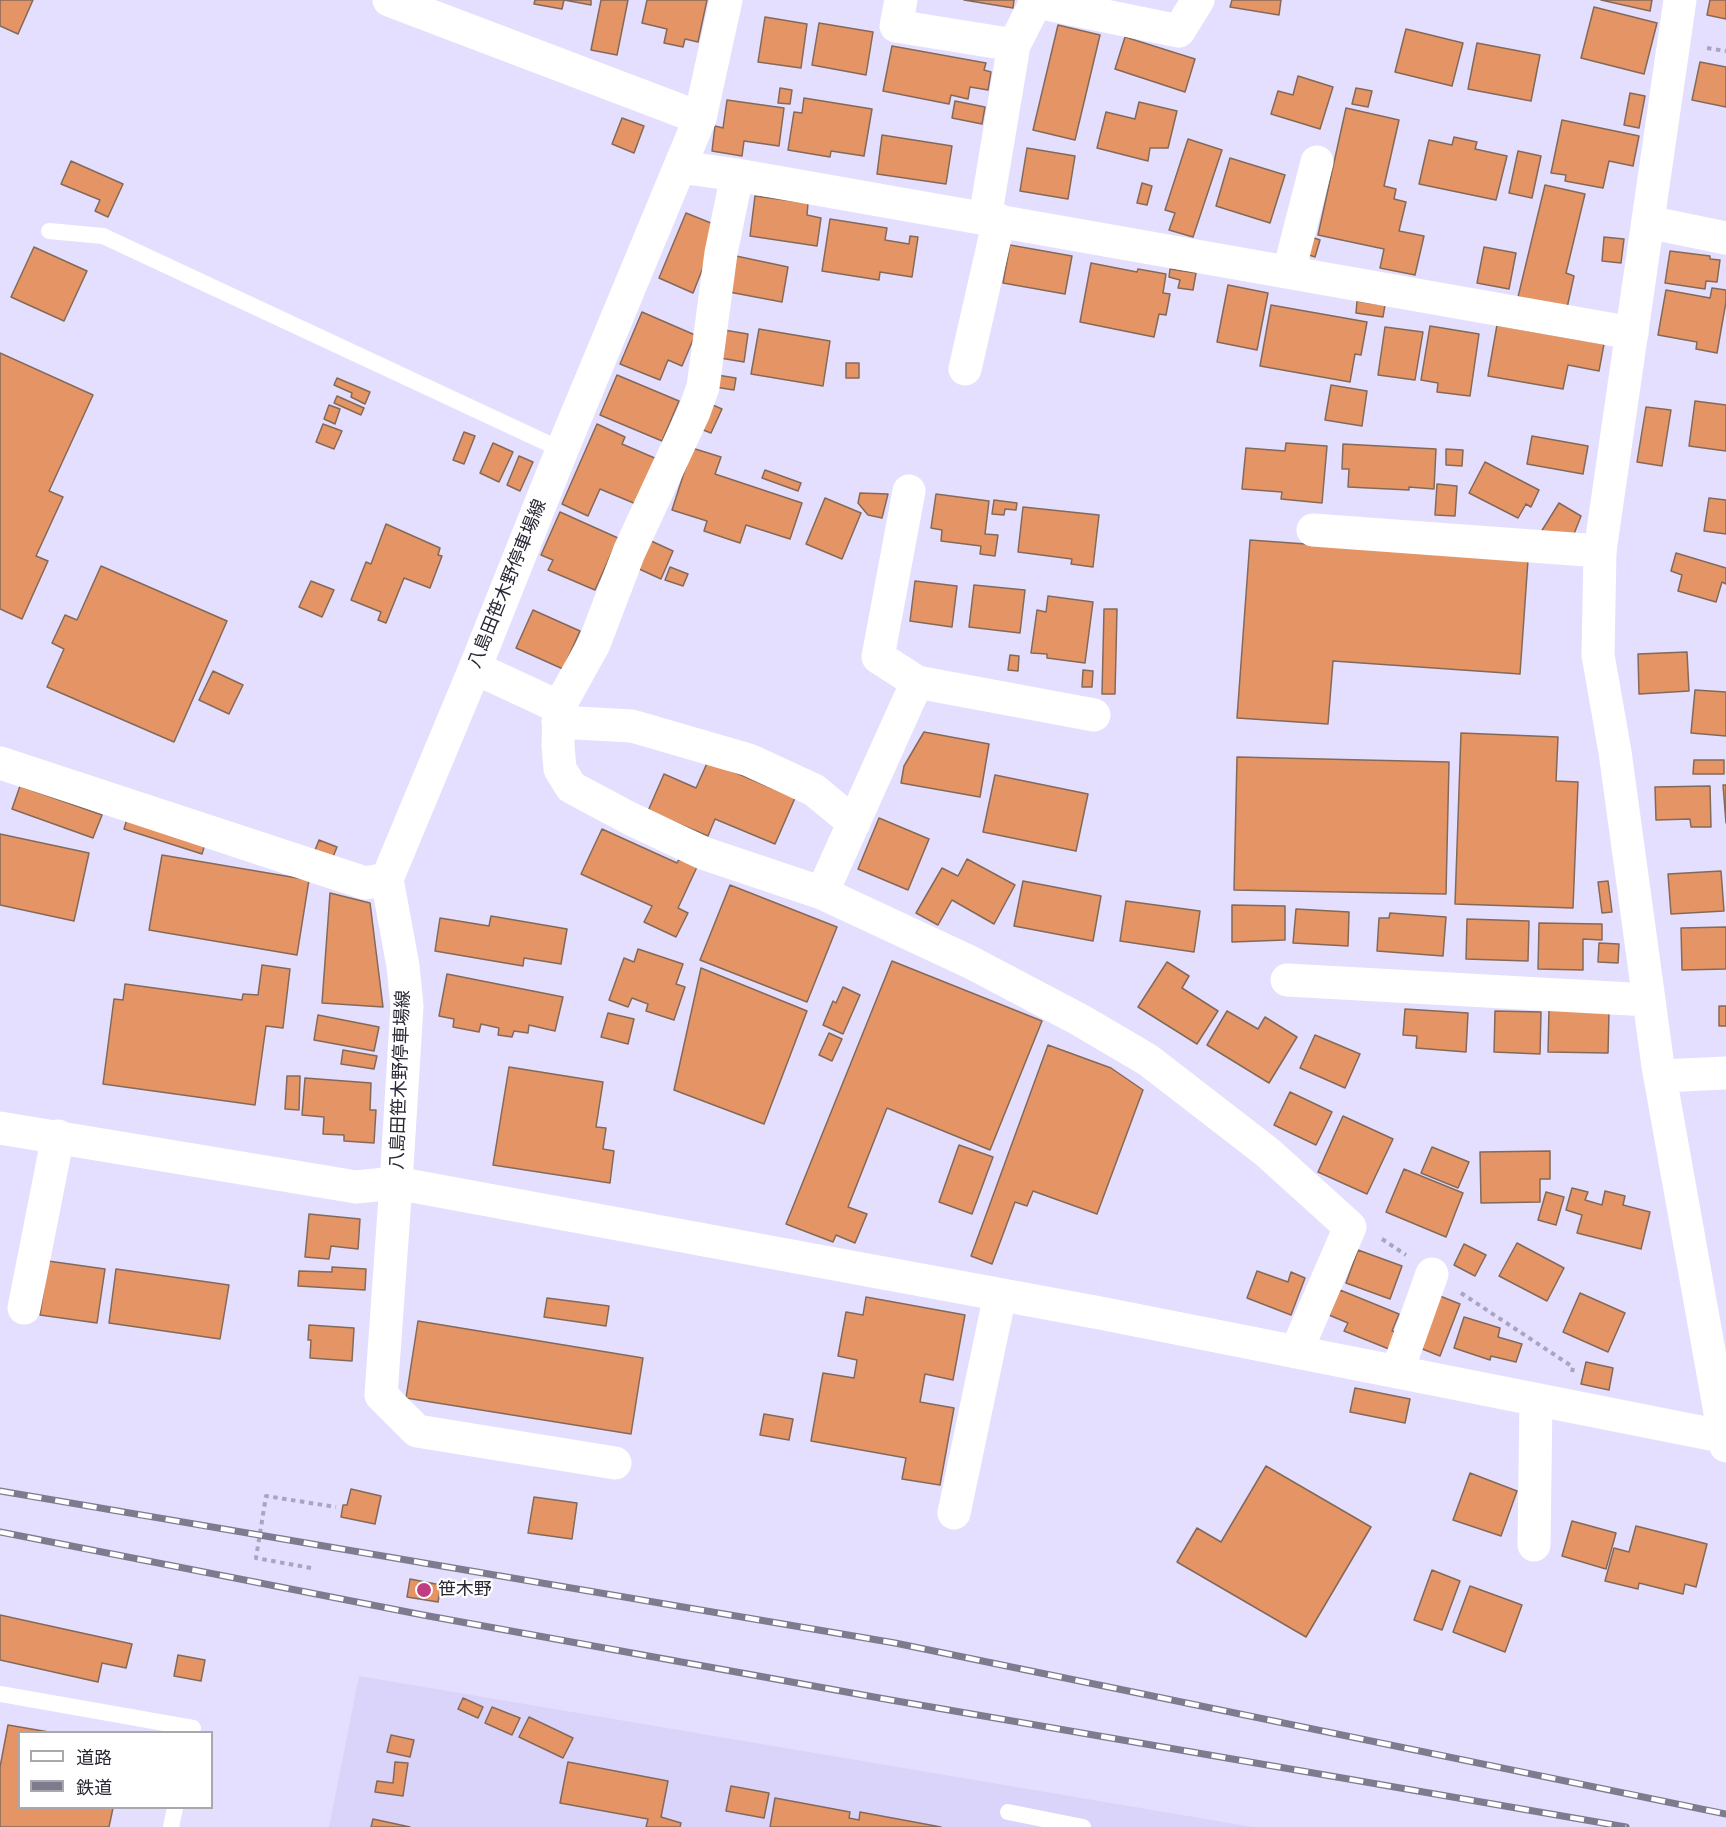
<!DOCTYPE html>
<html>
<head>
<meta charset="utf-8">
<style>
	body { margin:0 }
	#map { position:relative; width:1726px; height:1827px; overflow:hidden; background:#e4dffe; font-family:"Varela Round","Noto Sans JP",sans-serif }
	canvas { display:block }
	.legend { position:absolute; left:18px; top:1731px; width:195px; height:78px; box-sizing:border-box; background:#fff; border:2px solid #a9a8ad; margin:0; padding:8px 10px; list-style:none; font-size:18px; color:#282632 }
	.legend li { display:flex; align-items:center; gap:12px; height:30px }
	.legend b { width:30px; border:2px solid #a9a8ad }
</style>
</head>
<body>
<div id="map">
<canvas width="1726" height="1827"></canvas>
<ul class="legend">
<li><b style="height:8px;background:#fff"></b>道路</li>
<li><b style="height:8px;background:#7e7b8f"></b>鉄道</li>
</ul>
</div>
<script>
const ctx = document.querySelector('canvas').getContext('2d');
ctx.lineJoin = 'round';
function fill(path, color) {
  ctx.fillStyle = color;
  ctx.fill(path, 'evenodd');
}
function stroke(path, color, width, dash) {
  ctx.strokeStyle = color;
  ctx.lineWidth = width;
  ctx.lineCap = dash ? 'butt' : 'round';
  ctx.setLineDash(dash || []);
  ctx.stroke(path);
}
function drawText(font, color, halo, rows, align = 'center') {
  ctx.font = font + ' "Varela Round","Noto Sans JP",sans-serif';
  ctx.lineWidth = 4.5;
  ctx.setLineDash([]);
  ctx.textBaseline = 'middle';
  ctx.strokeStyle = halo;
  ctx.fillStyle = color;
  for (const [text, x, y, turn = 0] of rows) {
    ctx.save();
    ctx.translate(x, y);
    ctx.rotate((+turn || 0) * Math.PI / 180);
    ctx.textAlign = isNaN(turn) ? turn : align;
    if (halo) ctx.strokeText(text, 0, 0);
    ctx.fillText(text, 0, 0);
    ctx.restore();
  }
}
fill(new Path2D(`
	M359,1676L1253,1827H329Z`), '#dad4fa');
const building = new Path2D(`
	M0,0H33L18,34L0,26Z
	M535,0H591V5L564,0L562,9L534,4Z
	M601,0H628L617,55L591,50Z
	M647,0H707L698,42L685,39L683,47L664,43L667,29L642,23Z
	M964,0H1014L1013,8Z
	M1232,0H1281L1279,15L1230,7Z
	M1601,0H1652L1650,11Z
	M1710,0H1726V19L1707,15Z
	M1594,7L1657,23L1644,74L1581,58Z
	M765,17L807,24L801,68L758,62Z
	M819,23L873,32L866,75L812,65Z
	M1058,25L1100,35L1075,140L1033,130Z
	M1406,29L1463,43L1452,86L1395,72Z
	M1125,37L1195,59L1185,92L1115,69Z
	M1477,43L1540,55L1531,101L1468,89Z
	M892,46L986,63L984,70L991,72L988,90L970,87L968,99L951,95L949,104L883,91Z
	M1700,62L1726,67V107L1692,100Z
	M1298,76L1333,87L1320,129L1271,114L1278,91L1293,95Z
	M780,88L792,90L790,104L778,103Z
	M1356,88L1372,91L1368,107L1352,104Z
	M1630,93L1645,96L1639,128L1624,125Z
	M804,98L872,109L864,156L831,151L830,157L788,150L794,112L802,113Z
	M727,100L784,108L779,146L744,141L742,156L712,151L715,126L723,128Z
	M955,101L985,107L982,124L952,118Z
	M1139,102L1177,111L1168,148H1150L1148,161L1097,148L1106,112L1135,119Z
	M1346,108L1399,120L1384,186L1396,189L1394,199L1406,202L1399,231L1424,236L1415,275L1380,268L1384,249L1318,235Z
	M622,118L644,126L634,153L612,144Z
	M1562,120L1639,136L1633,166L1609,161L1603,188L1565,181L1566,175L1551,173Z
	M882,135L952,146L946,184L877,174Z
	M1454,137L1477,142L1475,149L1507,156L1496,200L1419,184L1429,140L1452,145Z
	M1188,139L1222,150L1193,237L1169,230L1175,213L1165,210Z
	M1027,148L1075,156L1068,199L1020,191Z
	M1518,151L1541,156L1532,198L1509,193Z
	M1230,158L1285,175L1270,223L1216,206Z
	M71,161L123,184L108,217L95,211L100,200L61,184Z
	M1142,183L1152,186L1147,205L1137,203Z
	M1545,185L1585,194L1566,273L1574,276L1567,308L1518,297Z
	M755,196L808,203L807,215L821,218L817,246L750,236Z
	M686,213L711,223L706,260L693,293L659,278Z
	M830,219L887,228L885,240L909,244L910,236L918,237L912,277L880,272L879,280L822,271Z
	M1311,237L1320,240L1315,257L1306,254Z
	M1604,237L1624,239L1621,263L1602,261Z
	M1010,245L1072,256L1065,294L1003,283Z
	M34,247L87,271L64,321L11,297Z
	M1484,247L1516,253L1509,289L1477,283Z
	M1670,251L1710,256V259L1720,260L1717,282L1706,281L1705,289L1665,283Z
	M736,256L788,267L782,302L729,292Z
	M1091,263L1137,272L1138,269L1166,274L1163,293L1170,294L1166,315L1159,314L1154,337L1080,322Z
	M1170,269L1196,273L1193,290L1178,288L1180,280L1169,277Z
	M1228,285L1268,293L1257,350L1217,342Z
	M1712,288L1726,290V302L1717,353L1696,349L1697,342L1658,335L1666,290L1710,298Z
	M1357,301L1385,305L1383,317L1356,313Z
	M1271,305L1367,322L1361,355L1355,354L1350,382L1260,366Z
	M642,312L695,335L682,366L668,360L660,380L620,364Z
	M1497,325L1604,344L1599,371L1568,365L1563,389L1488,376Z
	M1430,326L1479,334L1470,396L1437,392L1438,383L1421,380Z
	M1385,327L1423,332L1415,380L1378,375Z
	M759,329L830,341L823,386L751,374Z
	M724,330L748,334L744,362L720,358Z
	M0,353L93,395L49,491L63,497L36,556L48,561L22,619L0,609Z
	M846,363H859V378H846Z
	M617,375L679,401L662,441L600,415Z
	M717,375L736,378L734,390L715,387Z
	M337,378L370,392L365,404L351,397L352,393L334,385Z
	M1331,385L1367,391L1362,426L1325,420Z
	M337,396L364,408L361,415L334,403Z
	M1695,401L1726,405V451L1689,446Z
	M708,403L722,409L711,433L698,428Z
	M329,405L340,409L335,424L324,419Z
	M1646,407L1671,410L1662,466L1637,462Z
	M323,424L342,431L334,449L316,442Z
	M597,424L625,437L622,444L657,459L636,504L600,489L588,516L562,504Z
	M464,432L475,436L464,464L453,460Z
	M1532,436L1588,446L1583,474L1527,464Z
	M493,443L513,452L499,482L480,473Z
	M1286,443L1327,446L1322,503L1281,499L1282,492L1242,489L1246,448L1285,451Z
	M1343,444L1436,449L1434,489L1409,487V490L1348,487L1349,469H1342Z
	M692,448L721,457L715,474L802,503L790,539L746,525L740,543L704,531L707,521L672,510Z
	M1446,449L1463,450L1462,466L1446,465Z
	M519,456L533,462L520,491L507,485Z
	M1485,462L1539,490L1531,507L1526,504L1518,518L1469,493Z
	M765,470L801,483L798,491L762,478Z
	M1437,484L1457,486L1455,516L1435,515Z
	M860,493L888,494L882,518L868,515L858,503Z
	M936,494L989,501L985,534L998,535L995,556L980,554L981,546L941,541L942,530L931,528Z
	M825,498L861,513L842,559L806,544Z
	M1709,498L1726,500V534L1704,531Z
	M994,500L1017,503L1016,510L1005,509L1004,515L992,514Z
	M1559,503L1581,516L1574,534L1541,532Z
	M1023,507L1099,515L1093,567L1071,564L1072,559L1018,552Z
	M560,512L618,538L595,590L548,570L553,560L541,555Z
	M386,524L440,548L438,555L442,556L430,588L404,578L386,623L378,620L381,612L351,600L366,562L371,564Z
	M649,540L673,551L661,579L637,568Z
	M1250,540L1528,560L1520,674L1333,661L1328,724L1237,718Z
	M1676,553L1726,568V584L1722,582L1716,602L1678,591L1682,575L1671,571Z
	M101,566L227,621L174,742L47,687L64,649L52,643L65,615L77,620Z
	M670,567L688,574L683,586L665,580Z
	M311,581L334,590L322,617L299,607Z
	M915,581L957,586L952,627L910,621Z
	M974,585L1025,590L1020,633L969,627Z
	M1048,596L1093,602L1085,663L1047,658V654L1031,653L1037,610L1046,612Z
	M1104,609H1117L1115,694H1102Z
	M533,610L580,631L563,669L516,648Z
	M1687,652L1689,691L1639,694L1638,654Z
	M1010,655L1019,656L1018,671L1008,670Z
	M1083,670L1093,671L1092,687H1082Z
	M213,671L243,685L229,714L199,700Z
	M1695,690L1726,692V736L1691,733Z
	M924,732L989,744L980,797L901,783L904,766Z
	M1461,733L1558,737L1556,781L1578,782L1573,908L1455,904Z
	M1237,757L1449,762L1446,894L1234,890Z
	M1694,760H1724V774H1693Z
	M708,761L795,798L775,844L715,819L708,836L648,811L664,774L696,788Z
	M995,775L1088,794L1076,851L983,832Z
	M1723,785H1726V823Z
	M20,786L102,815L93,838L12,809Z
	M1710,786L1711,827H1691L1690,819L1656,820L1655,787Z
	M879,818L929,839L908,890L858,869Z
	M127,819L205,844L202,854L124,829Z
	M602,829L677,863L679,859L697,867L678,908L688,913L676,937L644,922L652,906L581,874Z
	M0,834L89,853L74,921L0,905Z
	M319,840L337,847L331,862L313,855Z
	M162,855L309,880L297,955L149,930Z
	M967,859L1015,885L994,924L952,900L938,925L916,913L942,868L958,876Z
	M1721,871L1724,911L1671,914L1668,874Z
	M1023,881L1101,896L1093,941L1014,926Z
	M1608,881L1612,912L1602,913L1598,882Z
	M730,885L837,927L807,1002L700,960Z
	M330,893L370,903L383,1007L322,1003Z
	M1126,901L1200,911L1194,952L1120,941Z
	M1232,905L1285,906V940L1232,942Z
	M1296,909L1349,912L1348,946L1293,943Z
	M1390,913L1446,917L1443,956L1377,951L1379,918H1389Z
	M491,916L567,929L561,964L524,958L523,966L435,951L440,918L489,926Z
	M1467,919L1529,921L1528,961L1466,959Z
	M1539,923L1602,924V940L1583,939V970L1538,969Z
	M1726,927V969L1682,970L1681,928Z
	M1599,943L1619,944L1618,963L1598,962Z
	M638,949L683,964L676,984L685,987L674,1020L646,1011L648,1004L632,998L628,1007L609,1000L624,958L634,962Z
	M892,961L1042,1021L990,1150L887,1108L848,1207L867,1214L855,1243L836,1235L833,1242L786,1224Z
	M1167,962L1189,976L1182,988L1218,1011L1197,1044L1138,1007Z
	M262,965L290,969L283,1028L266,1026L255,1105L103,1084L114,999L123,1000L125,984L242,1000L243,994L258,995Z
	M701,968L807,1011L764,1124L674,1090Z
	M447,974L563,997L555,1031L529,1025L528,1033L514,1031L512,1037L498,1035L499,1028L481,1024L479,1032L453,1027L454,1019L439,1016Z
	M843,987L860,995L843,1034L823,1025L833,1001L836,1003Z
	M1719,1006H1726V1026H1719Z
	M1405,1009L1468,1013L1466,1052L1416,1048L1417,1036L1403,1035Z
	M1549,1009L1609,1011L1608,1053L1548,1052Z
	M1227,1011L1258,1029L1265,1017L1297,1037L1269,1083L1207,1045Z
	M1495,1011L1541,1012L1540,1054L1494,1052Z
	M608,1013L634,1019L628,1044L601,1037Z
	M318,1015L379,1027L374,1051L314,1040Z
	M829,1033L842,1039L832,1061L819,1055Z
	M1315,1035L1360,1054L1345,1088L1300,1068Z
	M1048,1045L1111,1068L1143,1090L1097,1214L1033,1191L1027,1206L1015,1202L992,1264L971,1256Z
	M343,1050L377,1056L374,1069L341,1064Z
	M509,1067L603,1082L596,1127L606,1128L603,1149L614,1151L610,1183L493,1165Z
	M287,1076H300L299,1110L285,1109Z
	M305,1078L371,1083L370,1110H376L374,1143L344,1141V1135L323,1134L324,1117L302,1115Z
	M1290,1092L1332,1112L1316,1145L1274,1125Z
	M1343,1116L1393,1139L1367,1194L1318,1172Z
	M959,1145L993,1157L972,1214L939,1202Z
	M1432,1147L1469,1162L1458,1188L1421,1173Z
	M1550,1151V1179H1540V1202L1481,1203L1480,1152Z
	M1404,1169L1463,1193L1446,1237L1386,1212Z
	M1572,1188L1588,1192L1585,1200L1602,1205L1605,1191L1625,1196L1623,1205L1650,1212L1641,1249L1577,1233L1582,1215L1566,1210Z
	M1546,1192L1564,1197L1556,1225L1538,1220Z
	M309,1214L360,1219L358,1249L331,1246L329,1259L305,1257Z
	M1517,1243L1564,1268L1547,1301L1499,1276Z
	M1464,1244L1486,1255L1475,1276L1454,1265Z
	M1358,1250L1402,1266L1390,1299L1346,1283Z
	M48,1261L105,1269L97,1323L40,1315Z
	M332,1267L366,1269L365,1290L298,1286L299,1271L332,1272Z
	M116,1269L229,1285L220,1339L109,1323Z
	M1257,1271L1288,1282L1291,1272L1305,1278L1291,1315L1247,1298Z
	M1340,1290L1399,1314L1392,1331L1396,1332L1389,1349L1344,1331L1348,1323L1329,1315Z
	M1580,1293L1625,1313L1608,1352L1563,1332Z
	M1435,1294L1460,1304L1440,1356L1415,1346Z
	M866,1297L965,1315L953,1380L925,1374L920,1402L954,1408L940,1485L902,1479L906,1458L811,1441L823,1373L854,1378L857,1360L838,1356L846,1312L863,1315Z
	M547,1298L609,1306L606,1326L544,1317Z
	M1464,1317L1500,1328L1498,1337L1522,1344L1516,1362L1491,1356L1490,1360L1454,1348Z
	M418,1321L643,1358L631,1434L406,1398Z
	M309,1325L354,1328L352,1361L310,1358L311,1340H308Z
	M1586,1362L1613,1368L1609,1390L1581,1384Z
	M1355,1388L1410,1399L1405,1423L1350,1412Z
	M764,1414L793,1419L789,1440L760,1435Z
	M1266,1466L1371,1527L1306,1637L1177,1562L1197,1528L1221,1542Z
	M1470,1473L1517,1491L1501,1536L1453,1520Z
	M351,1489L381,1496L375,1524L341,1517L343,1505H347Z
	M534,1497L577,1503L572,1539L528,1533Z
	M1572,1521L1616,1533L1606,1569L1562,1556Z
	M1636,1526L1707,1544L1696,1587L1685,1584L1683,1594L1639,1583L1638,1589L1605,1581L1614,1548L1629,1552Z
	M1432,1570L1460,1581L1442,1630L1414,1620Z
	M410,1579L441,1585L438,1602L407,1597Z
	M1470,1586L1522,1605L1505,1652L1453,1632Z
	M0,1615L132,1644L126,1668L102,1663L98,1682L0,1660Z
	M178,1655L205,1660L201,1681L174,1676Z
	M463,1698L483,1707L478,1718L458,1709Z
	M492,1707L520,1718L512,1735L485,1723Z
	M529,1717L573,1738L563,1758L519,1737Z
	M8,1725L49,1732H20V1808H113L109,1827H0V1767Z
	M391,1735L414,1740L410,1757L387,1752Z
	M395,1762L408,1763L403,1796L375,1792L377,1781L393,1783Z
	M568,1762L668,1781L661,1817L681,1823L680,1827H646L648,1819L560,1803Z
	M731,1786L769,1793L764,1818L726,1811Z
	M775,1798L850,1812L849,1818L859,1820L860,1812L941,1827H770Z
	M373,1819L410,1827H371Z`);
fill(building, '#e59565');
stroke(building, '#846959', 1.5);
stroke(new Path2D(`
	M1707,48L1726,51
	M1382,1239L1406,1255
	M1461,1293L1573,1367L1572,1373
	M311,1568L256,1558L266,1496L336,1507`), '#a9a5be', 4, [4.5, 4.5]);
stroke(new Path2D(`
	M49,231L103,236L562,450
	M0,1694L193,1728L192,1732
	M1008,1812L1083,1827
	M171,1827L175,1808`), '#fff', 16);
stroke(new Path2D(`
	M389,0L700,118
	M901,0L896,26L1014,45L1037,0
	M1037,2L1179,31L1198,0
	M680,167L737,175L1632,333
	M737,175L721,253L703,387L694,412L629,552L594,644L559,707L558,746L560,769L571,787L629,818L703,853L822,893L970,962L1080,1020L1148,1060L1267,1152L1350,1227L1296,1352
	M985,218L1014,45
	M1648,222L1726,238
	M1289,271L1317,162
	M965,369L999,220
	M1313,530L1600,551
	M475,668L559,707
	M917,682L1094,715
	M558,722L632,726L749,760L814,790L854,823
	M0,763L365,883L387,879
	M822,893L917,682L878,657L909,491
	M1287,980L1649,1000
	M1661,1076L1726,1073
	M0,1128L356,1187L396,1183L1100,1313L1726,1437
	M396,1183L381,1395L417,1431L615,1463
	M24,1308L58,1136
	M1397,1372L1432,1274
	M954,1513L1000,1295
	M1534,1545L1536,1400`), '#fff', 33);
stroke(new Path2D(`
	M1680,0L1600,551L1598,655L1615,752L1658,1066L1726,1446
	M396,1183L407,1006L403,966L387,879L475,668L562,450L700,118L726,0`), '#fff', 33);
const rail = new Path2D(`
	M0,1491L895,1643L1726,1814
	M0,1532L423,1615L885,1699L1626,1827`);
stroke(rail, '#7e7b8f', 7);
stroke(rail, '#fff', 4.5, [14]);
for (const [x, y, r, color] of [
	[424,1590,8,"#c03d82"]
]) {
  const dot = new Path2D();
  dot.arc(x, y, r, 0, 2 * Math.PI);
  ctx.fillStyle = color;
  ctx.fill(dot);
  stroke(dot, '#fff', 2);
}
drawText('18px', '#282632', '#fff', [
	["八島田笹木野停車場線",508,584,-68],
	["八島田笹木野停車場線",401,1080,-88]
]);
drawText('18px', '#282632', '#fff', [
	["笹木野",438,1590]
], 'left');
</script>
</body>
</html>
